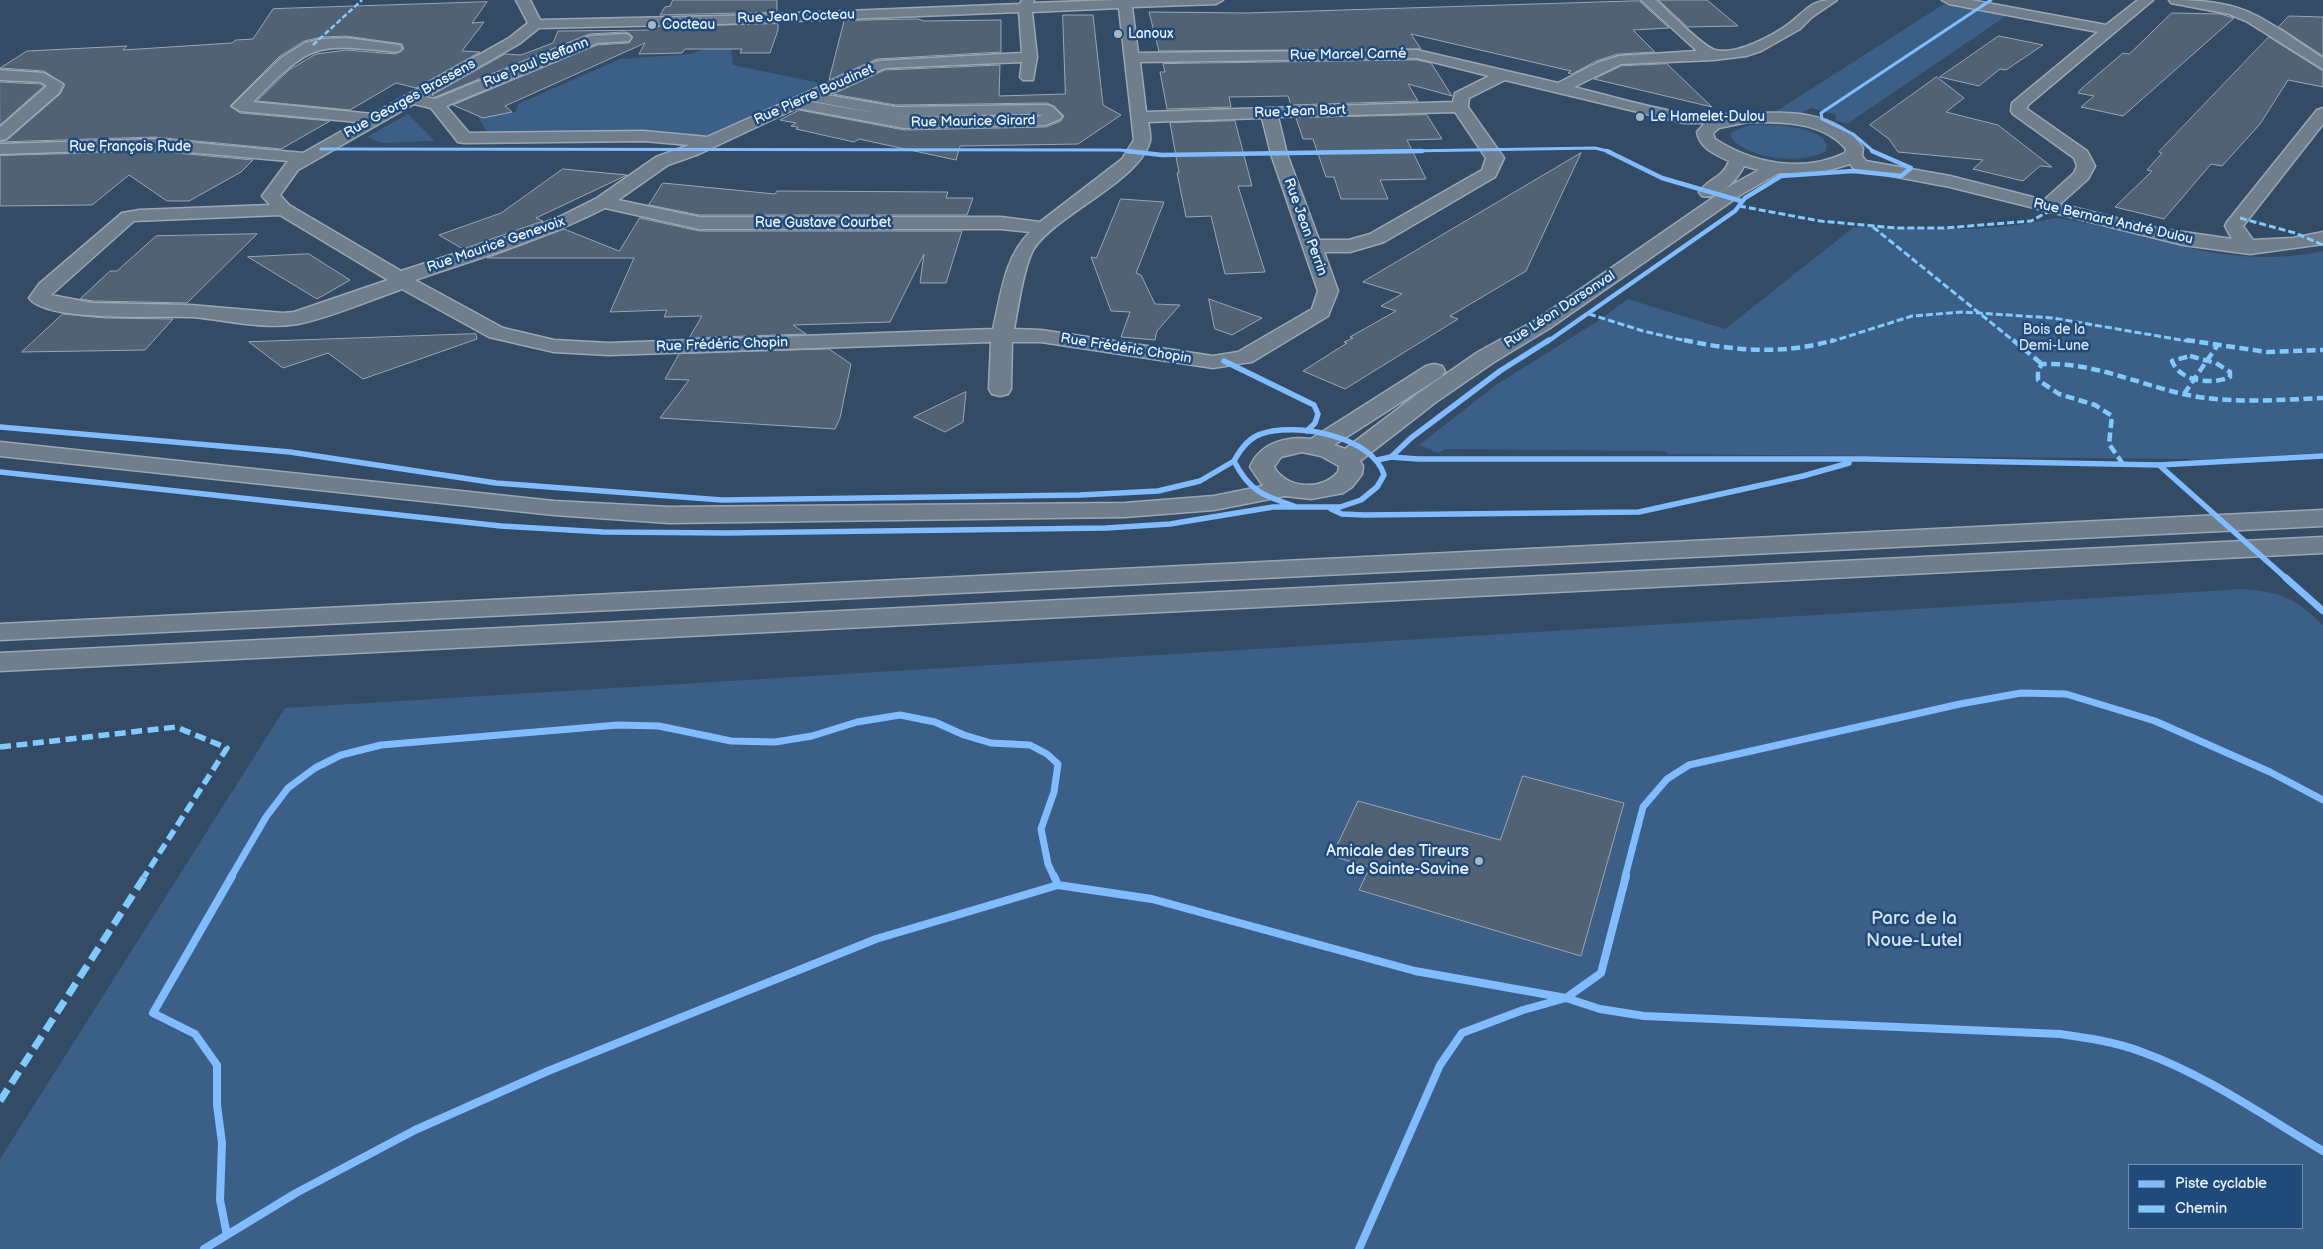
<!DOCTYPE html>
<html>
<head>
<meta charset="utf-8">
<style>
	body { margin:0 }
	#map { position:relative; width:2323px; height:1249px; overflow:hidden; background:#344b65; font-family:"Balsamiq Sans",sans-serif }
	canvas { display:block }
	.legend { position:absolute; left:2128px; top:1164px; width:175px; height:65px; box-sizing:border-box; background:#1f4a7a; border:1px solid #6f8dac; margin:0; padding:6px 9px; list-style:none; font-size:15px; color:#e8f1f8 }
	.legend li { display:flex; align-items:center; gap:10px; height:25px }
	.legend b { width:25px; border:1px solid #6f8dac }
</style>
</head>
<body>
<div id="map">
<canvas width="2323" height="1249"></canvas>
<ul class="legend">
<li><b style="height:6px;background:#80bcff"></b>Piste cyclable</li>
<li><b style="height:6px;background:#80caff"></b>Chemin</li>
</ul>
</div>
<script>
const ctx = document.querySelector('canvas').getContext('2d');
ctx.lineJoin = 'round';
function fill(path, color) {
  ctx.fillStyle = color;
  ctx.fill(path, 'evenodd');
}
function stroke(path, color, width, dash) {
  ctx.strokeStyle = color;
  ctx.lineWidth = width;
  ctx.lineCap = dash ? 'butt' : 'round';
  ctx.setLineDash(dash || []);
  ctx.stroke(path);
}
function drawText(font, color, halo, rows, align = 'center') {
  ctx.font = font + ' "Balsamiq Sans",sans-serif';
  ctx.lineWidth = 5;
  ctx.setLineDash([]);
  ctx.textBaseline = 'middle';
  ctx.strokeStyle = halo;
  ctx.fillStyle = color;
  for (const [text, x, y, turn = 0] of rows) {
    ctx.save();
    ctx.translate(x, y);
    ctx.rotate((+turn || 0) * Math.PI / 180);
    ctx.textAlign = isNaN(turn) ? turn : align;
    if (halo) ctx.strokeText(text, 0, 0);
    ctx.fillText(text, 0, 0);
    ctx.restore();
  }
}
fill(new Path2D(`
	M1944,4L2006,16L1847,124L1835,120L1836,115L1811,108L1799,114L1775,112Z
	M731,48L733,65L824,84L708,137L643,132L489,135L478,117L516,112L518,104L620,59L691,54L704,49Z
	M408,114L435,141L381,143L367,137Z
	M1751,125C1768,124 1824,125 1827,147L1825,152C1799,164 1753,160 1732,139L1731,133L1741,128Z
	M2056,218C2152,232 2221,272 2323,251V453L2192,460L2189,459L1669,454L1664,451L1445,449L1439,453L1419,445L1496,385L1598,321L1628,299L1725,329L1854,227L1973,229L2019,225Z
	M2244,589C2285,593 2294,598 2323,625V1249H0V1159L285,708ZM2129,1165H2302V1228H2129Z`), '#3b5f87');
const building = new Path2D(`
	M673,0H777V12L660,15L665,7L670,6Z
	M1659,0H1707L1738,26L1688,27Z
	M1639,1L1669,28L1633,30L1655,52L1618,54L1596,61L1572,74L1568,73L1571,71L1411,34L1421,49L1159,51L1149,12L1247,13Z
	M487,2L472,23L484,22L462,51L480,52L416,88L396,83L350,110L257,101L289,70L316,54L346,50L395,54L404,49L402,44L346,36L322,37L304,41L280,56L230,106L240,113L330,121L281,149L154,137L0,142L7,140L60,94L65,85L44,71L0,68L27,51L127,46L123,50L232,43L236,40L253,39L273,9Z
	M2172,13L2220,14L2234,18L2123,116L2081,107L2094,96L2078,93L2081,89L2123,53L2129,54Z
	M1063,15H1093L1103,105L1121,115L1078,144L960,146L956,160L859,139L854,142L796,129L798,127L791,126L796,123L780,120L799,110L904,130L1046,127L1061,121L1064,116L1054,106L1047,103L896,105L833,94L885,70L1000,65L999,96L1065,94Z
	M2289,16L2323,17V56L2279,27Z
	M918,19L924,21L1001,20V52L877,59L829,80L844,21Z
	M778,24V30L770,53H740L742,49H685L682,53L639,54L645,43L505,106L512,112L483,118L453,105L597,45L629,43L633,37L629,33L624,32L589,34L435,97L432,95L505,54L521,55L553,43L558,31L652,30L654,27Z
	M1999,36L2043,45L2006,70L2000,69L1979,86L1940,77Z
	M2269,37L2323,71V87L2288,80L2260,124L2222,166L2211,164L2164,219L2115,207L2152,171L2147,170L2162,153L2159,152Z
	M1417,60L1431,63L1452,96L1408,84L1418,101L1291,105L1288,96L1229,97L1231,107L1167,109L1160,72H1165L1163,64Z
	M1667,64L1712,107L1594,79L1621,66Z
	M1937,77L1964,98L1946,112L1998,125L2052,167L2040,166L2023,181L1973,169L1983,160L1898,152L1889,139L1870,125Z
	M0,82L40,84L44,86L0,125Z
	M1427,115L1442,139L1407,140L1426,179L1380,180L1388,199H1341L1334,177H1326L1313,139H1303L1296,118Z
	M1235,121L1252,186H1238L1265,272L1225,274L1211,216L1186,217L1177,173H1179L1170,123Z
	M154,151L253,160L241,172L189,201H167L129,175L92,205L0,206V156Z
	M1581,153L1526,271L1450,316L1458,319L1345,389L1303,371L1347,343L1344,342L1353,338L1350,337L1396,311L1381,306L1402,294L1363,282Z
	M563,169L627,175L536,218L543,221L463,249L439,235L501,213Z
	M663,183L775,194L777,191L948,192L946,198H973L967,215H699L649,205Z
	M1121,199L1164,202L1136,273L1141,275L1155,304L1180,305L1157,331L1155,340L1121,337L1130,312L1111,311L1091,257L1096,258Z
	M640,218L699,231H962L946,283H920L924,254L890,322L793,325L806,334L689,338L702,316L664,317L667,310L610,312L634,258H487L564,229L619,251Z
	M257,234L187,303L93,301L80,299L110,271H117L156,236Z
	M309,254L350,280L317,299L248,257Z
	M1209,299L1262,318L1232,335L1215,329Z
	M63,314L105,318L173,319L145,350L22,352Z
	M476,334L477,339L363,379L328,353L283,368L249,342Z
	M829,349L851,364L840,418L835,429L660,418L689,380L665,379L679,354Z
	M966,392L963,422L945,432L914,417Z
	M1523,776L1624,803L1581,956L1359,890L1370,867L1332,856L1358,801L1500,840Z`);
fill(building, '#516275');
stroke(building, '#9aa6b3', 1);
const minor = new Path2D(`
	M516,0H530L540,20L721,16L1020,4L1022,0H1034L1033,3L1115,0H1223L1216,4L1132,7L1138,53L1417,50L1558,83L1597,63L1619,56L1697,51L1641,0H1656C1668,11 1702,46 1715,50C1736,56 1774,35 1790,23C1809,8 1810,0 1837,0L1812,17L1800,29L1761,51L1746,56L1714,60L1621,64L1574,87C1610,96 1646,107 1683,113C1738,122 1825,92 1863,148L1862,156L1866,161L1950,176L2044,200L2074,173L2077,166L2074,158L2013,114L2011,111L2012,103L2098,32L1949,4L1942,0H1971L2106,25L2138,0H2153L2028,105L2027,109L2087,151L2095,166L2088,179L2060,204L2156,228L2232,239L2225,226L2227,222L2317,110L2323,108V124L2243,226L2253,240L2293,238L2323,232V244L2250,254L2183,245L1950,187L1860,170L1854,169L1850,164L1819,173H1779L1742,194L1550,328L1494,362L1436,402L1360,461L1363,466L1362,474L1352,487L1343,493L1311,499L1285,496L1214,510L1125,517L669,523L554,515L0,456V442L554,501L669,507L1125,503L1214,496L1263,486L1250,467C1260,443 1286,436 1311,439L1426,366L1434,364L1442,366L1445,371L1442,376L1334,445L1345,449L1420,392L1478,352L1536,320L1730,186L1759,170L1744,166C1737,180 1719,200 1702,196L1699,192C1708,179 1724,177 1729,161C1715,154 1700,149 1697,132L1705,123H1684L1505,80L1469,98L1468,107L1504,158L1495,177L1384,242L1350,252H1324L1338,291L1328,316L1252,362L1244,363L1213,368L1041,342H1012L1011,389L1008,394L1000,396L992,394L989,389L991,342L609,355L554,352L489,337L402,289C371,300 329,318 298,324C263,330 227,320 192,317C161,315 46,323 29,298L39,284L122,213L139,210L270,205L262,196L288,161L154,149L0,154V144L154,139L303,153L358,122L240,111L232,106L281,58L305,43L322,39L346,38L400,45L402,48L400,51L395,52C313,43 311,44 253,102L373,114L509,38L528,23ZM1119,8L1134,140L1122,159L1040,222L1001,217H699L618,200L668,165L699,154L797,108L904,128L1045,125L1060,119L1062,116L1053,107L1047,105L896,107L827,95L885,68L1022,62L1020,77L1023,80H1033L1037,57L1032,12ZM1019,12L1022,53L877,61L707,137L644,131L469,133L446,106L597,43L629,41L631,38L629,35L624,34L590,36L435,99L425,97L519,44L539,28L721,24ZM1417,58L1489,76L1455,93L1453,102L1146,112L1140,62ZM813,101L880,114L812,102ZM414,104L431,108L458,142L464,143L644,141L689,145L656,157L597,198L559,217L516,234L401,271L289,205L280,195L298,170ZM1455,112L1486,158L1482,170L1370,234L1349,240H1319L1287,154L1278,117ZM1028,114L1043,115L1037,117H896ZM1262,118L1271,154L1318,291L1312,309L1238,352L1213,356L1041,330L1014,329C1018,309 1024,263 1035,247C1061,212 1139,181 1150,141C1151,135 1149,127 1148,122ZM1748,122C1782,122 1822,121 1846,149L1845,153C1803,173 1753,164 1715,139L1713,133L1719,128ZM605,208L699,229H1001L1030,232C1004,257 1001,296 993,329L609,343L554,340L503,328L415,280C480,258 545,239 605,208ZM280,215L388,280L294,312L283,313L190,305L93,303L51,295L134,221ZM1302,452L1321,456L1339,466L1338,472C1322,491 1286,489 1274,467L1281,457Z
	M2169,0C2198,0 2231,2 2257,16C2280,28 2301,44 2323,58V69L2246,21L2229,14L2171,3Z
	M0,70L44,73L63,84L59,93L6,139L0,140V127L47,86L41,82L0,80Z`);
const trunk = new Path2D(`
	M2323,510V526L0,640V624Z
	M2323,537V553L0,671V653Z`);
stroke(minor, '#9aa6b3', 3);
stroke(trunk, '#9aa6b3', 3);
fill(minor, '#707e8c');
fill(trunk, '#707e8c');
stroke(new Path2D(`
	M313,45L362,0`), '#80caff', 2.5, [5.5, 2.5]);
stroke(new Path2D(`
	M1739,206L1820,221L1896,228H1944L2031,221L2055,208
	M2240,218L2295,233L2323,245
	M1873,227L2015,342
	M1589,314L1643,331L1691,342
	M1830,342L1912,316L1963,312L2053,318L2193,342`), '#80caff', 3, [7, 3]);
stroke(new Path2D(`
	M1684,340C1734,351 1785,355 1834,340
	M2013,340L2042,364
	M2186,340L2267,352L2323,350
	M2190,356L2216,363L2230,372V377C2212,385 2180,382 2172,361Z
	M2184,394L2217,346
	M2123,464L2109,444L2112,416L2095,405L2059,394L2038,380V370L2042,364C2092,362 2135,383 2183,394C2228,404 2277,400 2323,398`), '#80caff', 4.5, [9, 4.5]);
stroke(new Path2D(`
	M0,747L176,727L227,748L144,877`), '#80caff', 5.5, [11, 5.5]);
stroke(new Path2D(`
	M0,1101L145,876`), '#80caff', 7, [14, 7]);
stroke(new Path2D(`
	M321,149L1120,150L1137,152
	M1345,152L1595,148L1611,152
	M1874,152L1853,134L1822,119L1821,113L1991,0`), '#80bcff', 3);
stroke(new Path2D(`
	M1127,151L1162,155L1422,151
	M1607,151L1662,178L1741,201
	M1547,342L1735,211L1745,198L1781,176L1853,171L1901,176L1911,168L1872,151`), '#80bcff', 4.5);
stroke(new Path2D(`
	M1224,361L1314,405L1318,414L1315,423L1307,431
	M0,427L290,452L496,483L722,500L1080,495L1158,491L1200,481L1234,461
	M1391,457L1418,459H1864L2159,465L2323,456
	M1377,460L1391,457L1411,438L1500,371L1549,340
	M2159,465L2287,579
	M0,472L501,526L603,532L727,533L1106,528L1170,524L1273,507H1340L1361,500L1377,487L1384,475C1373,436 1295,422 1261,434C1248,438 1240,450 1234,461C1249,491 1264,496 1294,506
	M1331,509L1342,514L1364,515L1639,512L1803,476L1849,463`), '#80bcff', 5.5);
stroke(new Path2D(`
	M2286,578L2323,611
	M231,877L266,817L288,788L315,768L341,755L381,745L618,725L659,726L731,741L775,742L812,736L857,722L900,715L935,722L964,735L991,743L1030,745L1047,754L1058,764L1054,792L1041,829L1048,864L1054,877
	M1625,877L1643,807L1667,779L1689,765L1960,704L2021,693L2066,694L2155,721L2270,772L2323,800`), '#80bcff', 7);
stroke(new Path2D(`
	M1054,876L1058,885
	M227,1235L220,1200L222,1143L217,1105V1065L195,1034L153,1013L232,876
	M204,1249L296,1193L415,1130L548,1071L876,939L1058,885L1152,899L1415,971L1566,998L1600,1009L1644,1016L2060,1034C2088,1038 2116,1042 2142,1052C2206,1075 2264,1116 2323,1151
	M1359,1249L1440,1065L1462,1033L1523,1010L1566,998L1601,973L1626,876`), '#80bcff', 8);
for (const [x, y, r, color] of [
	[652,25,5,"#a9b7c5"],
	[1118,34,5,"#a9b7c5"],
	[1640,117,5,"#a9b7c5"],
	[1479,861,5,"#a9b7c5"]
]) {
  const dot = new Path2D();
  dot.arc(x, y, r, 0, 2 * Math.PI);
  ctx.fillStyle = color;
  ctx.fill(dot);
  stroke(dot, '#1f4a7a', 2);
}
drawText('14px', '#e8f1f8', '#1f4a7a', [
	["Rue Jean Cocteau",796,17,-2],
	["Rue Marcel Carné",1348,55,-1],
	["Rue Paul Steffann",536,63,-22],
	["Rue Pierre Boudinet",814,95,-24],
	["Rue Georges Brassens",410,99,-29],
	["Rue Jean Bart",1300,112,-2],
	["Rue Maurice Girard",973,122,-1],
	["Rue François Rude",130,147],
	["Rue Bernard André Dulou",2113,222,13],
	["Rue Gustave Courbet",823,223],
	["Rue Jean Perrin",1305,227,70],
	["Rue Maurice Genevoix",496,245,-19],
	["Rue Léon Darsonval",1560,310,-33],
	["Rue Frédéric Chopin",722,345,-2],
	["Rue Frédéric Chopin",1126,349,9]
]);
drawText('14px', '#e8f1f8', '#1f4a7a', [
	["Cocteau",662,25],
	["Lanoux",1128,34],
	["Le Hamelet-Dulou",1650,117]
], 'left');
drawText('14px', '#d7e3ed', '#1f4a7a', [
	["Bois de la",2054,330],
	["Demi-Lune",2054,346]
]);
drawText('16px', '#e8f1f8', '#1f4a7a', [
	["Amicale des Tireurs",1469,852],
	["de Sainte-Savine",1469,870]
], 'right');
drawText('19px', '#d7e3ed', '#1f4a7a', [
	["Parc de la",1914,919],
	["Noue-Lutel",1914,941]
]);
</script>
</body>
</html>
